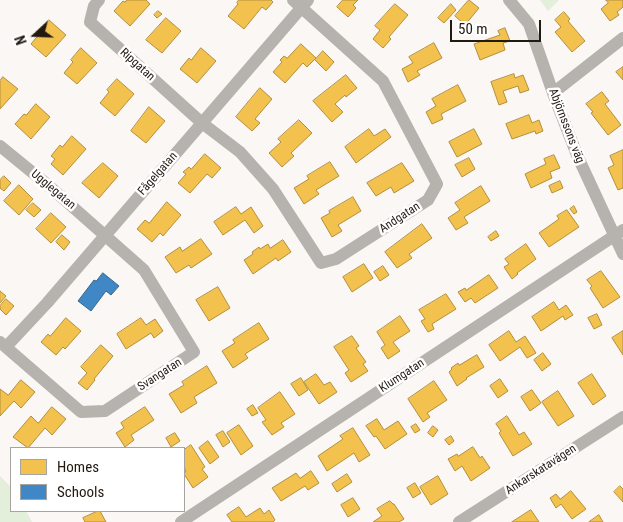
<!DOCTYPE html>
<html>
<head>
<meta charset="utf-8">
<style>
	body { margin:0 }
	#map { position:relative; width:623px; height:522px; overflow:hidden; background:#faf7f4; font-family:"Roboto Condensed",sans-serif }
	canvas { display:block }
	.legend { position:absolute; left:10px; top:447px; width:175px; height:65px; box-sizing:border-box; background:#fff; border:1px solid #a7a39f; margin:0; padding:6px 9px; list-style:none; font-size:15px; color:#221910 }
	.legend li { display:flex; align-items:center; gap:10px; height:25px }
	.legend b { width:25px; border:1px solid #a7a39f }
	.north { position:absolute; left:10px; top:10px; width:50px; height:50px; -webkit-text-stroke:4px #fff; paint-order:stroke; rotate:250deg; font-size:14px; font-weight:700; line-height:20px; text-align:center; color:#221910 }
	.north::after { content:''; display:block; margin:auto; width:18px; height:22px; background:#221910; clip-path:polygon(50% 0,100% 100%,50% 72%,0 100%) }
	.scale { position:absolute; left:450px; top:20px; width:91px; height:22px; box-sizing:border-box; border:2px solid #221910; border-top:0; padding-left:6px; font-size:15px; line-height:18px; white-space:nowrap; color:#221910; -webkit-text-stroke:4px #fff; paint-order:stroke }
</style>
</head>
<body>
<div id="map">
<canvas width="623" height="522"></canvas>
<ul class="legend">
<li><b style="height:14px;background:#f2c14e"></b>Homes</li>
<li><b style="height:14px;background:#3f88c5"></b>Schools</li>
</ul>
<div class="north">N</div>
<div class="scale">50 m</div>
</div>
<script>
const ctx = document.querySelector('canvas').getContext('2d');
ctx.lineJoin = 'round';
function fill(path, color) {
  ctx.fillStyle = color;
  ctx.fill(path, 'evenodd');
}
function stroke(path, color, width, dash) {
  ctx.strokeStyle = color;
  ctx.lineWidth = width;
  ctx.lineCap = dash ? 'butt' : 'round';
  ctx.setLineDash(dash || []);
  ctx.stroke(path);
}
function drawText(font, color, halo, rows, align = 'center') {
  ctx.font = font + ' "Roboto Condensed",sans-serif';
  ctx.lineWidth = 5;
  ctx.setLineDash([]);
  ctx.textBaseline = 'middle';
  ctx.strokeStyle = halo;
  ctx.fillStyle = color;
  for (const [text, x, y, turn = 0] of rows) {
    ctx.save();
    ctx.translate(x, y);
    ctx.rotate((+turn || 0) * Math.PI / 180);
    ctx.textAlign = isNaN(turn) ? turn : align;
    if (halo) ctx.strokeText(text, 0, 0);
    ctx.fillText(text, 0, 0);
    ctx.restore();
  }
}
fill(new Path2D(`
	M540,0H559L548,11Z
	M0,476L11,487V511H26L32,522H0Z`), '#e3eedb');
const homes = new Path2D(`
	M127,0H146L150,4L130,26L114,11L123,1L125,2Z
	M239,0H271L273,2L266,10L262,7L244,29L228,16L238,4L237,3Z
	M343,0H358L353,5L356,8L348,17L337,7Z
	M469,0L479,8L465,25L455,16Z
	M606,0H623V7L617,12L619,15L610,21L601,9L608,3Z
	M395,4L408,15L389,37L391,39L383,48L373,39L380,30L375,26Z
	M451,4L456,10L444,23L438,18Z
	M158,11L162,14L157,18L154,15Z
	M564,12L570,19L568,21L585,41L572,52L555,32L561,27L555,20Z
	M166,18L181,31L162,53L146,40Z
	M49,20L66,35L46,57L31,44L40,33L38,31Z
	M505,28L510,41L503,43L505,50L480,60L474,44L500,35L498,31Z
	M434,43L442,58L417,71L420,75L408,82L402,69L413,63L409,57Z
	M301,44L316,58L307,67L303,63L285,83L273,72L282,62L280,60L284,56L287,58Z
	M81,48L97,63L77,84L64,73L73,62L71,60Z
	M201,48L216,61L197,83L180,69L189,58L191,60Z
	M323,51L334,62L326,71L315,60Z
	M623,67V80L616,72Z
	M514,74L515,78L523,75L529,90L520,93L518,86L503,91L507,102L499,105L491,82Z
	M346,75L357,88L346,97L345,95L335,104L343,112L332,122L313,101Z
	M3,77L18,89L0,109V81Z
	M117,79L134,94L115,116L100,103L109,92L107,90Z
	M458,85L466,101L441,114L443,119L432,124L426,112L436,106L432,99Z
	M260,88L272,99L255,119L260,123L252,131L236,117Z
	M602,92L609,101L605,104L621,125L608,135L591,113L593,112L586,104Z
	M36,104L50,117L31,139L15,124L24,114L26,115Z
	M149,107L165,121L146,143L131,131Z
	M529,115L532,123L539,120L543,131L536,134L535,131L512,139L506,124Z
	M299,120L312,133L291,153L294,156L282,167L269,153L281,142L278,139Z
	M369,129L374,136L385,129L391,137L356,163L345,147Z
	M474,129L482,144L457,157L449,142Z
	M72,136L86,149L63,175L51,164L55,159L51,156L60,145L62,147Z
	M623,150V188L618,190L608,168L614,165L610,156Z
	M205,154L221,168L212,178L207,174L190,193L178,183L186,174L183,172L189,167L191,169Z
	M554,155L560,168L550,172L552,178L531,188L525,174L546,164L544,159Z
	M469,158L475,169L462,177L455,165Z
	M330,162L339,176L316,190L319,194L304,204L294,188L309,179L307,176Z
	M103,163L118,176L99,198L82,183Z
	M402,163L414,181L394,193L391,187L376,196L367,183Z
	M4,176L11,183L4,191L0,188V180Z
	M560,181L563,188L552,193L549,186Z
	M19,185L33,199L19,215L4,201Z
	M481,186L490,201L464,217L468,223L456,230L448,218L460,210L455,203Z
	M353,197L361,211L338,225L342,231L332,237L321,218L330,213L329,211Z
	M167,202L181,215L163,236L160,233L152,242L137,229L145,220L149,223Z
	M33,203L41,210L34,217L26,210Z
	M574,206L577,212L574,214L570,209Z
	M236,207L241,214L251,207L263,226L254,233L245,220L223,235L214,222Z
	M567,210L579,227L549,247L539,233L559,219L557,216Z
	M51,213L66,227L51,243L36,229Z
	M422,224L432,238L409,254L412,258L397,268L385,252Z
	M496,231L499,236L491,241L488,237Z
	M62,235L70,242L64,250L56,242Z
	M201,239L212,254L191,268L189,265L176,273L165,257L180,247L182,251Z
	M283,240L291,252L278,261L276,258L253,274L244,260L253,254L252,252L259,247L260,249L268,244L270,248Z
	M526,244L536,259L517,273L518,274L512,279L504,267L509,264L505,259Z
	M364,264L373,278L352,292L343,277Z
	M383,266L389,275L380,281L374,272Z
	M601,271L620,297L603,308L590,288L592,286L587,280Z
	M489,275L498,288L475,303L471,298L465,302L458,292L465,288L466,290Z
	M218,287L230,308L209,321L196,300Z
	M0,291L6,296L0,303Z
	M446,294L456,309L432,324L434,329L428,332L421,321L425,319L419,310Z
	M6,299L14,306L6,315L0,309V306Z
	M554,302L559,310L566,305L573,315L565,320L563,316L541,331L532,317Z
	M597,314L602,325L594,329L588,318Z
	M400,316L410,331L393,342L400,351L388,359L381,348L385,345L377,332Z
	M66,318L81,331L65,349L63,347L56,355L41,342L48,334L50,336Z
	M141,318L146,325L155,319L163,331L154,338L151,333L126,349L117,334Z
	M259,323L269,339L245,354L248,358L233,368L222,351L235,343L233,340Z
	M509,331L516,342L525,336L536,353L527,358L520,347L500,361L489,345Z
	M623,331V355L612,338Z
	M352,336L359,346L356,348L366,362L363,364L368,371L351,382L345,373L349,370L334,347Z
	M101,345L113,356L94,379L95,380L87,390L78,383L87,373L81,367Z
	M543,353L551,364L542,371L534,360Z
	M477,355L484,367L466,378L467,379L457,386L449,372L452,369L451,368L458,363L459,365Z
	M207,366L217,383L194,397L197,403L181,413L169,394L184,385L182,382Z
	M316,374L324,385L330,382L337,392L319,404L304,382Z
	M592,374L606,396L593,405L578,383Z
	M301,378L308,390L299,396L291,384Z
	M500,379L508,391L498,398L490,386Z
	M21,380L35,392L21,408L14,401L0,416V389L8,395Z
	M434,381L447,400L427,413L430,417L423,422L408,399Z
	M532,390L541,403L530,411L521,397Z
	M558,391L574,416L558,426L542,402Z
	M280,392L295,414L281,423L284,427L272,435L262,422L266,420L258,408Z
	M253,405L258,413L252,416L247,409Z
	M52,407L66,419L52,435L45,428L28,448L13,437L31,416L38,423Z
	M145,407L154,420L131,435L134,440L125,447L116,433L124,428L121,423Z
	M507,416L519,435L524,432L532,444L513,456L499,433L501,431L496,424Z
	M377,419L384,430L398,421L407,434L385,449L376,436L374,437L366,426Z
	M416,424L420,430L415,433L411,427Z
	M239,425L253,446L241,455L227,433Z
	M433,426L438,430L433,437L428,433Z
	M353,428L370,455L359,462L354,453L327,471L318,456L343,439L340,436Z
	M223,431L230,442L223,447L216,435Z
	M175,433L180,441L171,447L166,438Z
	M451,436L454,441L449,445L445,440Z
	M208,441L219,457L210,464L199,448Z
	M191,445L205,467L202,469L208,477L193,488L184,474L186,471L184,467V450Z
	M473,447L480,458L482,456L490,468L471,481L462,466L455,471L448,459L457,454L458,456Z
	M311,471L319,483L308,490L305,486L281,501L272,488L296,473L300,478Z
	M347,474L352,482L337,492L332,484Z
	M438,476L448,494L431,505L420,487Z
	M415,483L421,493L413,498L407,488Z
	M620,486L623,489V502L614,492Z
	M571,491L586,509L572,519L561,504L556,508L550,498L556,494L560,499Z
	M353,498L360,509L348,517L341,505Z
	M390,501L393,504H394L404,519L399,522H373L382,516L377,509Z
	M239,507L246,517L260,508L264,514L269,510L275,520L273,522H232L227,515Z
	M531,510L539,522H512Z
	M98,511H100L106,522H85L83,518Z
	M599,515L603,522H589Z`);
fill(homes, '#f2c14e');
stroke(homes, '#b48f3b', 1);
const schools = new Path2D(`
	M103,273L119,286L111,295L106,291L91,311L78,301L94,280L96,281Z`);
fill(schools, '#3f88c5');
stroke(schools, '#36678f', 1);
stroke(new Path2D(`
	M99,0L94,6L90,22L202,123L240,152L273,189L321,263L336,259L428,200L437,184L383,81L293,0
	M509,0L529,24L553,93L577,155L623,254
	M553,93L623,38
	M0,146L49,186L144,270L194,352L105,411L81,412L0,342
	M6,347L47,303L308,0
	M181,522L623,230
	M459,522L623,417`), '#b6b2ad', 12);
drawText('12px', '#221910', '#fff', [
	["Ripgatan",137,65,42],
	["Abjörnssons väg",566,126,69],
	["Fågelgatan",158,174,-49],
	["Ugglegatan",53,190,40],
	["Andgatan",400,218,-33],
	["Svangatan",160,375,-33],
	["Klumgatan",402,376,-33],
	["Ankarskatavägen",541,470,-33]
]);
</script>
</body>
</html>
